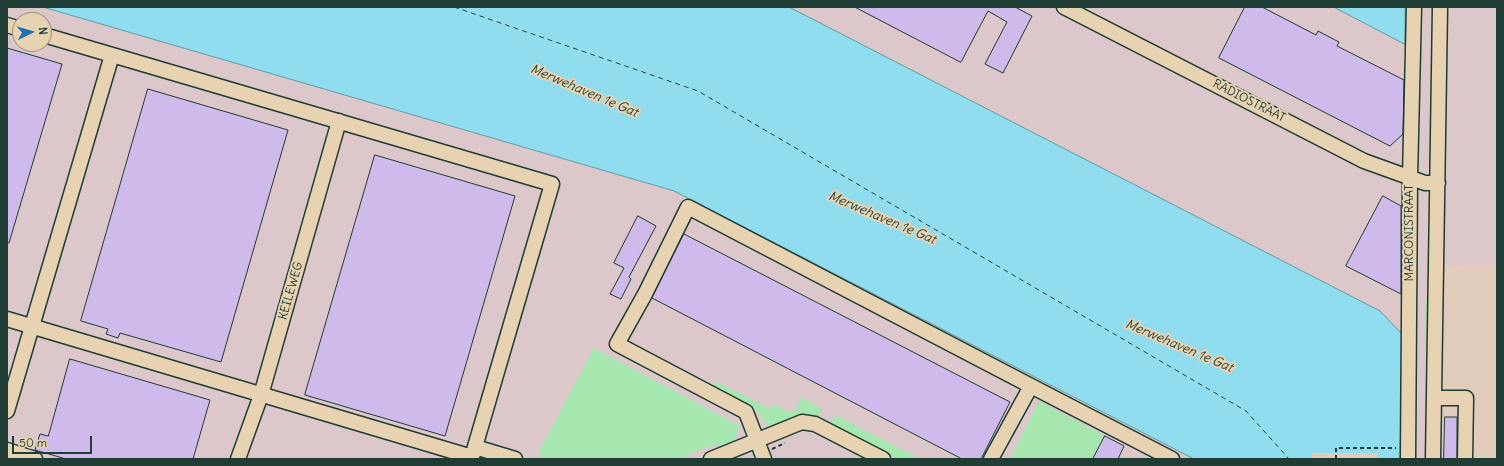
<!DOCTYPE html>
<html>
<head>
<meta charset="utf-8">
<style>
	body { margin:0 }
	#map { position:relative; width:1504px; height:466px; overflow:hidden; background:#e2cdbd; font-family:Delius,sans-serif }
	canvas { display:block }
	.frame { position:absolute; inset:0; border:8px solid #1f3d34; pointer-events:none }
	.north { position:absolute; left:12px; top:12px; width:40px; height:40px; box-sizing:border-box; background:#e7d2b1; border:1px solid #97967f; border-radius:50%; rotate:85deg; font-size:11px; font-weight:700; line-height:16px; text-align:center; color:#1f3d34 }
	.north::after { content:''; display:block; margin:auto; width:14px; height:18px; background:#1f6fb2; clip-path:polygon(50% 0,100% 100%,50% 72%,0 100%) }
	.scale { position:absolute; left:12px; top:436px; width:80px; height:18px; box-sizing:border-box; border:2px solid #1f3d34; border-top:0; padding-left:5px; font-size:12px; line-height:14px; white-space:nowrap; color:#1f3d34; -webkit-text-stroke:3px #e7d2b1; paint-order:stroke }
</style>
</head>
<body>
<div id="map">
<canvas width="1504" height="466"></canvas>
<div class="frame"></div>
<div class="north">N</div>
<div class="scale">50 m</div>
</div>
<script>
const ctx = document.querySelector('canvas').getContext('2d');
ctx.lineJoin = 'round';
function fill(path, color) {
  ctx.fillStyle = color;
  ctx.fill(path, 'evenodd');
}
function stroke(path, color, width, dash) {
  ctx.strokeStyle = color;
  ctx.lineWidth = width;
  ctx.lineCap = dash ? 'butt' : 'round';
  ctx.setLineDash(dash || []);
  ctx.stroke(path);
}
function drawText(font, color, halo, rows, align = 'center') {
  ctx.font = font + ' Delius,sans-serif';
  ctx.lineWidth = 4;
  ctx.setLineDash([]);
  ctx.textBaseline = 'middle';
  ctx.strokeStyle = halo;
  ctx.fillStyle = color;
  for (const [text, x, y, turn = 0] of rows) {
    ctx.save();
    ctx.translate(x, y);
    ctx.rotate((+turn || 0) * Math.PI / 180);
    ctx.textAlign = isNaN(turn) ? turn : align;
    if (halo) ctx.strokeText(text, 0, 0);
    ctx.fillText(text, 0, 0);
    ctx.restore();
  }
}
fill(new Path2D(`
	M7,7H1497V266L1445,265L1443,459H7ZM20,20H44V44H20Z`), '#dcc8cb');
fill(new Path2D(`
	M1426,299H1429L1428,394H1425Z
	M594,348L740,426L734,441L729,444L706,447L678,459H545L538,453Z
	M716,381L770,409L772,404L788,412L789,410L794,412L801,397L822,409L819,416L832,422L835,415L920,459H895L808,415H800L770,427L764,422L757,410L713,388Z
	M1039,401L1105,436L1093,459H1010Z`), '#a6e6af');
const water = new Path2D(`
	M43,7H789L1380,311L1402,334L1400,459H1194L674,191Z
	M1334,7H1405V44Z`);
fill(water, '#90ddef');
stroke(water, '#639da4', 1);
fill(new Path2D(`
	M1312,453H1377V459H1312Z`), '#e2cdbd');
stroke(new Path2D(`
	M454,7L698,91L1246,411L1289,459`), '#25453d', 1, [5, 4]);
const building = new Path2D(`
	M855,7H1015L1032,16L1003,73L985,64L1007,22L988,11L961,62Z
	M1245,7H1262L1316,35L1318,31L1339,42L1337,46L1404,80L1403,134L1390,146L1219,58Z
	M7,48L62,64L9,243H7Z
	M148,89L288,130L221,362L120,333L118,338L106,334L108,329L81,321Z
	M375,155L515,196L445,436L305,395Z
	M1383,196L1401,206V294L1346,266Z
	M638,216L656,226L629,277L631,279L621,299L610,294L624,268L614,263Z
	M684,234L1010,402L981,459H962L652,298Z
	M70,359L210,400L193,459H66L35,450L40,434L48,436Z
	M1445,417H1457V459H1444Z
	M1105,436L1124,446L1118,459H1093Z`);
fill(building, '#cfbbeb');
stroke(building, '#1f3d34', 1);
const minor = new Path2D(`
	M1064,7L1364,161L1425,183H1438
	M7,25L20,29
	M7,319L472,457L552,184L44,35
	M1031,386L1172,459
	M1434,398H1466L1465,459
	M7,411L112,55
	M475,447L515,459
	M7,450L35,459
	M238,459L261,395L339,121
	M711,459L802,422L815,424L883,459
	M764,459L746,412L617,344L645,294L688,207L1031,386L991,459
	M1408,459L1410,178L1414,7
	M1433,459L1440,7`);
stroke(minor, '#1f3d34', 17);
stroke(new Path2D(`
	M772,449L785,443
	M1336,459V448H1396`), '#1f3d34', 2, [4, 3]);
stroke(minor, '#e7d2b1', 14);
drawText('12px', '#1f3d34', '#e7d2b1', [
	["RADIOSTRAAT",1249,101,27],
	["MARCONISTRAAT",1410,233,-90],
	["KEILEWEG",291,291,-74]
]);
drawText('italic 13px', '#25453d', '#e7d2b1', [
	["Merwehaven 1e Gat",584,91,23],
	["Merwehaven 1e Gat",882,218,23],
	["Merwehaven 1e Gat",1179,346,23]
]);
</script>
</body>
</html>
